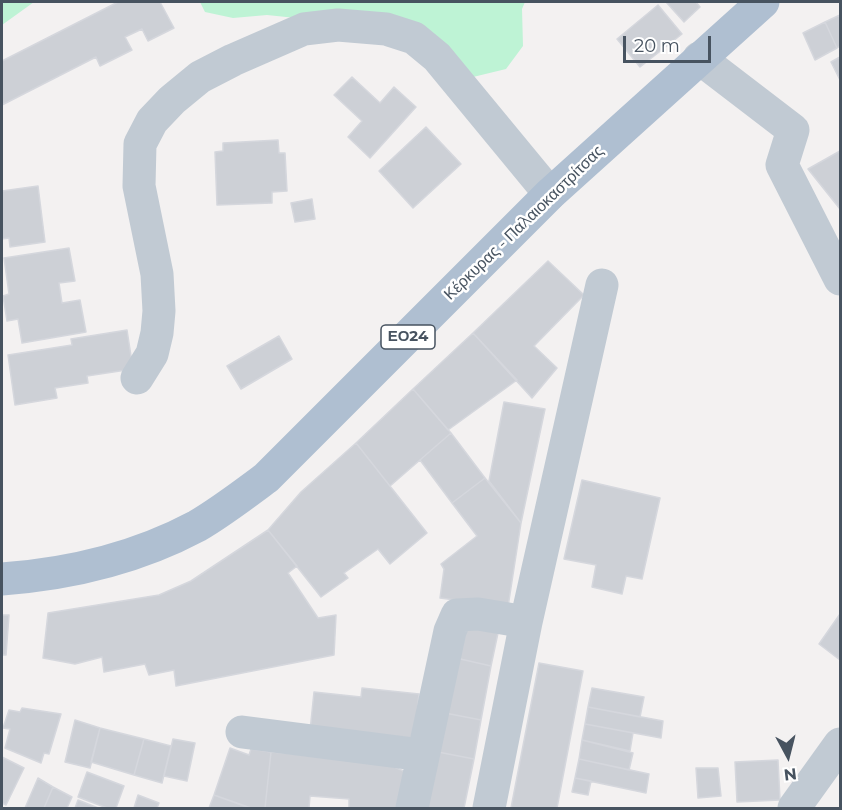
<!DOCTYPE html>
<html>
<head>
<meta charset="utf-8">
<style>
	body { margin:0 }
	#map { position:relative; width:842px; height:810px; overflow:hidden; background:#f3f1f1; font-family:Montserrat,sans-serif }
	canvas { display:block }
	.frame { position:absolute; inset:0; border:3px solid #475360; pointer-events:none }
	.north { position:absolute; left:758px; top:726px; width:60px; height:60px; -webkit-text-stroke:4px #fff; paint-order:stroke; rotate:173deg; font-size:16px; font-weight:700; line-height:24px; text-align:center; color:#475360 }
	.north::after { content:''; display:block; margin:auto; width:21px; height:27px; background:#475360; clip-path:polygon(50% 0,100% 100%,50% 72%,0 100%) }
	.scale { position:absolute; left:623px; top:36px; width:88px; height:27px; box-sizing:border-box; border:3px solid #475360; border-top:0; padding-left:8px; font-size:18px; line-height:21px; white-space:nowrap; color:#475360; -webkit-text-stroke:4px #fff; paint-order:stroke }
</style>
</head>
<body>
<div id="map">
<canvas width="842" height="810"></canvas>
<div class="frame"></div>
<div class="north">N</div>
<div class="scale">20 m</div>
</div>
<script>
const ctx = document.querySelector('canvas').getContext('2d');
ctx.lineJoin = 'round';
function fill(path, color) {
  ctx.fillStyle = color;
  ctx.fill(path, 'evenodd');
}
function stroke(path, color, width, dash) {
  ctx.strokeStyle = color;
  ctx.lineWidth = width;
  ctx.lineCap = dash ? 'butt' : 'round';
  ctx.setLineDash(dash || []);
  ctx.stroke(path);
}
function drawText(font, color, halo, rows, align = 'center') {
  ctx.font = font + ' Montserrat,sans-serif';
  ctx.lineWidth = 5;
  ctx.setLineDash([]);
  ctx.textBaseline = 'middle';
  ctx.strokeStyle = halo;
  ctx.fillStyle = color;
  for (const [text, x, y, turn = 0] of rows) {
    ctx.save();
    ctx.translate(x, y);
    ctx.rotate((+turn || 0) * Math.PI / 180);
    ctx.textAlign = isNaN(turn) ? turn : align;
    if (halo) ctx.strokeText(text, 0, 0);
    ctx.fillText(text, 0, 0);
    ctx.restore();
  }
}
fill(new Path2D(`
	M2,2H34L2,25Z
	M200,2H525L522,9L523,46L506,69L473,77L344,23L267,15L233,18L205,12Z`), '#bef3d5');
const building = new Path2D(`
	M118,2H160L174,28L148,41L142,29L125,37L132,50L100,66L96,57L2,105V61Z
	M666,2H696L700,7L684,22Z
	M658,5L682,34L640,67L617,39Z
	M840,15V46L837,48L825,22Z
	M825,22L837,48L815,60L803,33Z
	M840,57V80L831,62Z
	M352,77L380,103L394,87L416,107L370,158L348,137L362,121L334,95Z
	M426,127L461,164L413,208L379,171Z
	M278,140L279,153H285L287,191L272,192V203L217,205L215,152L223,151V143Z
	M840,151V209L808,169Z
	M38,186L45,242L10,247L9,238L2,239V191Z
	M312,199L315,219L295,222L291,203Z
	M69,248L75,281L59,283L62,303L80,300L86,332L22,343L18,319L7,321L3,296L9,294L4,258Z
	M548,261L584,295L534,346L557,368L532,398L473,333Z
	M127,330L133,369L87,376L88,383L55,388L57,398L15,405L8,355L72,345L71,339Z
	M473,333L517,380L448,430L413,389Z
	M279,336L292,359L241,389L227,366Z
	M413,389L451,433L390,486L356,443Z
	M504,402L545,409L521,523L489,481Z
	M451,433L485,478L452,503L420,460Z
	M356,443L427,533L390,564L378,549L344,573L348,578L321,597L268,530L301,492Z
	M485,478L521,523L508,607L440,598L444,569L441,564L477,536L452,503Z
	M582,480L660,498L642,579L626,576L622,594L592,587L596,565L564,559Z
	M268,530L297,566L288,573L318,618L336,615L334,655L176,686L174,670L149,675L145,664L104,672L102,657L75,664L43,658L48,613L159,595L191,581Z
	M840,614V660L819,644Z
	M2,615H9L6,655H2Z
	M462,625L498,633L491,666L456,658Z
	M456,658L491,666L481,720L445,713Z
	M539,663L583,671L557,808H511Z
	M362,688L419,694L414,742L310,731L314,692L361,697Z
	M592,688L644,697L640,717L588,707Z
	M588,707L663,721L661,738L585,724Z
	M22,708L61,714L49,754L44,753L41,763L5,748L10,729L3,728L9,710L20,712Z
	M445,713L481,720L474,759L438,752Z
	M75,720L100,728L90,768L65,762Z
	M585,724L633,733L630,751L582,740Z
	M100,728L144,739L134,775L91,762Z
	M144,739L171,746L162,783L134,775Z
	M173,739L195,743L187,781L164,776Z
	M582,740L633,753L629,770L579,759Z
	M230,748L249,755L251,749L271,752L265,808H251L214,795Z
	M271,752L378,760L406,772L400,808H349V799L310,796L309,808H265Z
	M438,752L474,759L464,808H427Z
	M2,757L24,768L6,805L2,803Z
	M579,759L649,774L646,793L575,778Z
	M778,760L780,800L737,802L735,762Z
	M696,768H718L721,796L698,798Z
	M87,772L124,786L116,808H107L78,797Z
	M38,778L53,787L44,808H25Z
	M575,778L591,781L588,795L572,792Z
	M53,787L72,797L67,808H44Z
	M138,795L159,803L157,808H134Z
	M214,795L247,807L246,808H209Z
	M78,800L98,808H75Z`);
fill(building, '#cdd0d6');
stroke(building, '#d5d7dd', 1.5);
stroke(new Path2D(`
	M699,58L793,130L782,165L840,279
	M137,378L152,354L157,333L159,311L157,274L139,186L140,144L152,121L172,100L200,77L233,60L304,29L338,25L386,29L414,38L437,57L550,194
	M242,732L422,755
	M412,808L450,631L457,615L478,614L526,622
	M489,808L526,622L602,285
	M794,808L840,744`), '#c1cad3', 33);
stroke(new Path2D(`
	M2,579C70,574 137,558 197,526C221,512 243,495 266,478L550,194L763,2`), '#afbfd1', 33);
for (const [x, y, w] of [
	[408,337,54]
]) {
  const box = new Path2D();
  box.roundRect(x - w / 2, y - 12, w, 24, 4.5);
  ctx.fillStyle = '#fff';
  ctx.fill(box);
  stroke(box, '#475360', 1.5);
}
drawText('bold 15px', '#475360', null, [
	["ΕΟ24",408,337]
]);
drawText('16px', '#475360', '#fff', [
	["Κέρκυρας - Παλαιοκαστρίτσας",524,223,-44]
]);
</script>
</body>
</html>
